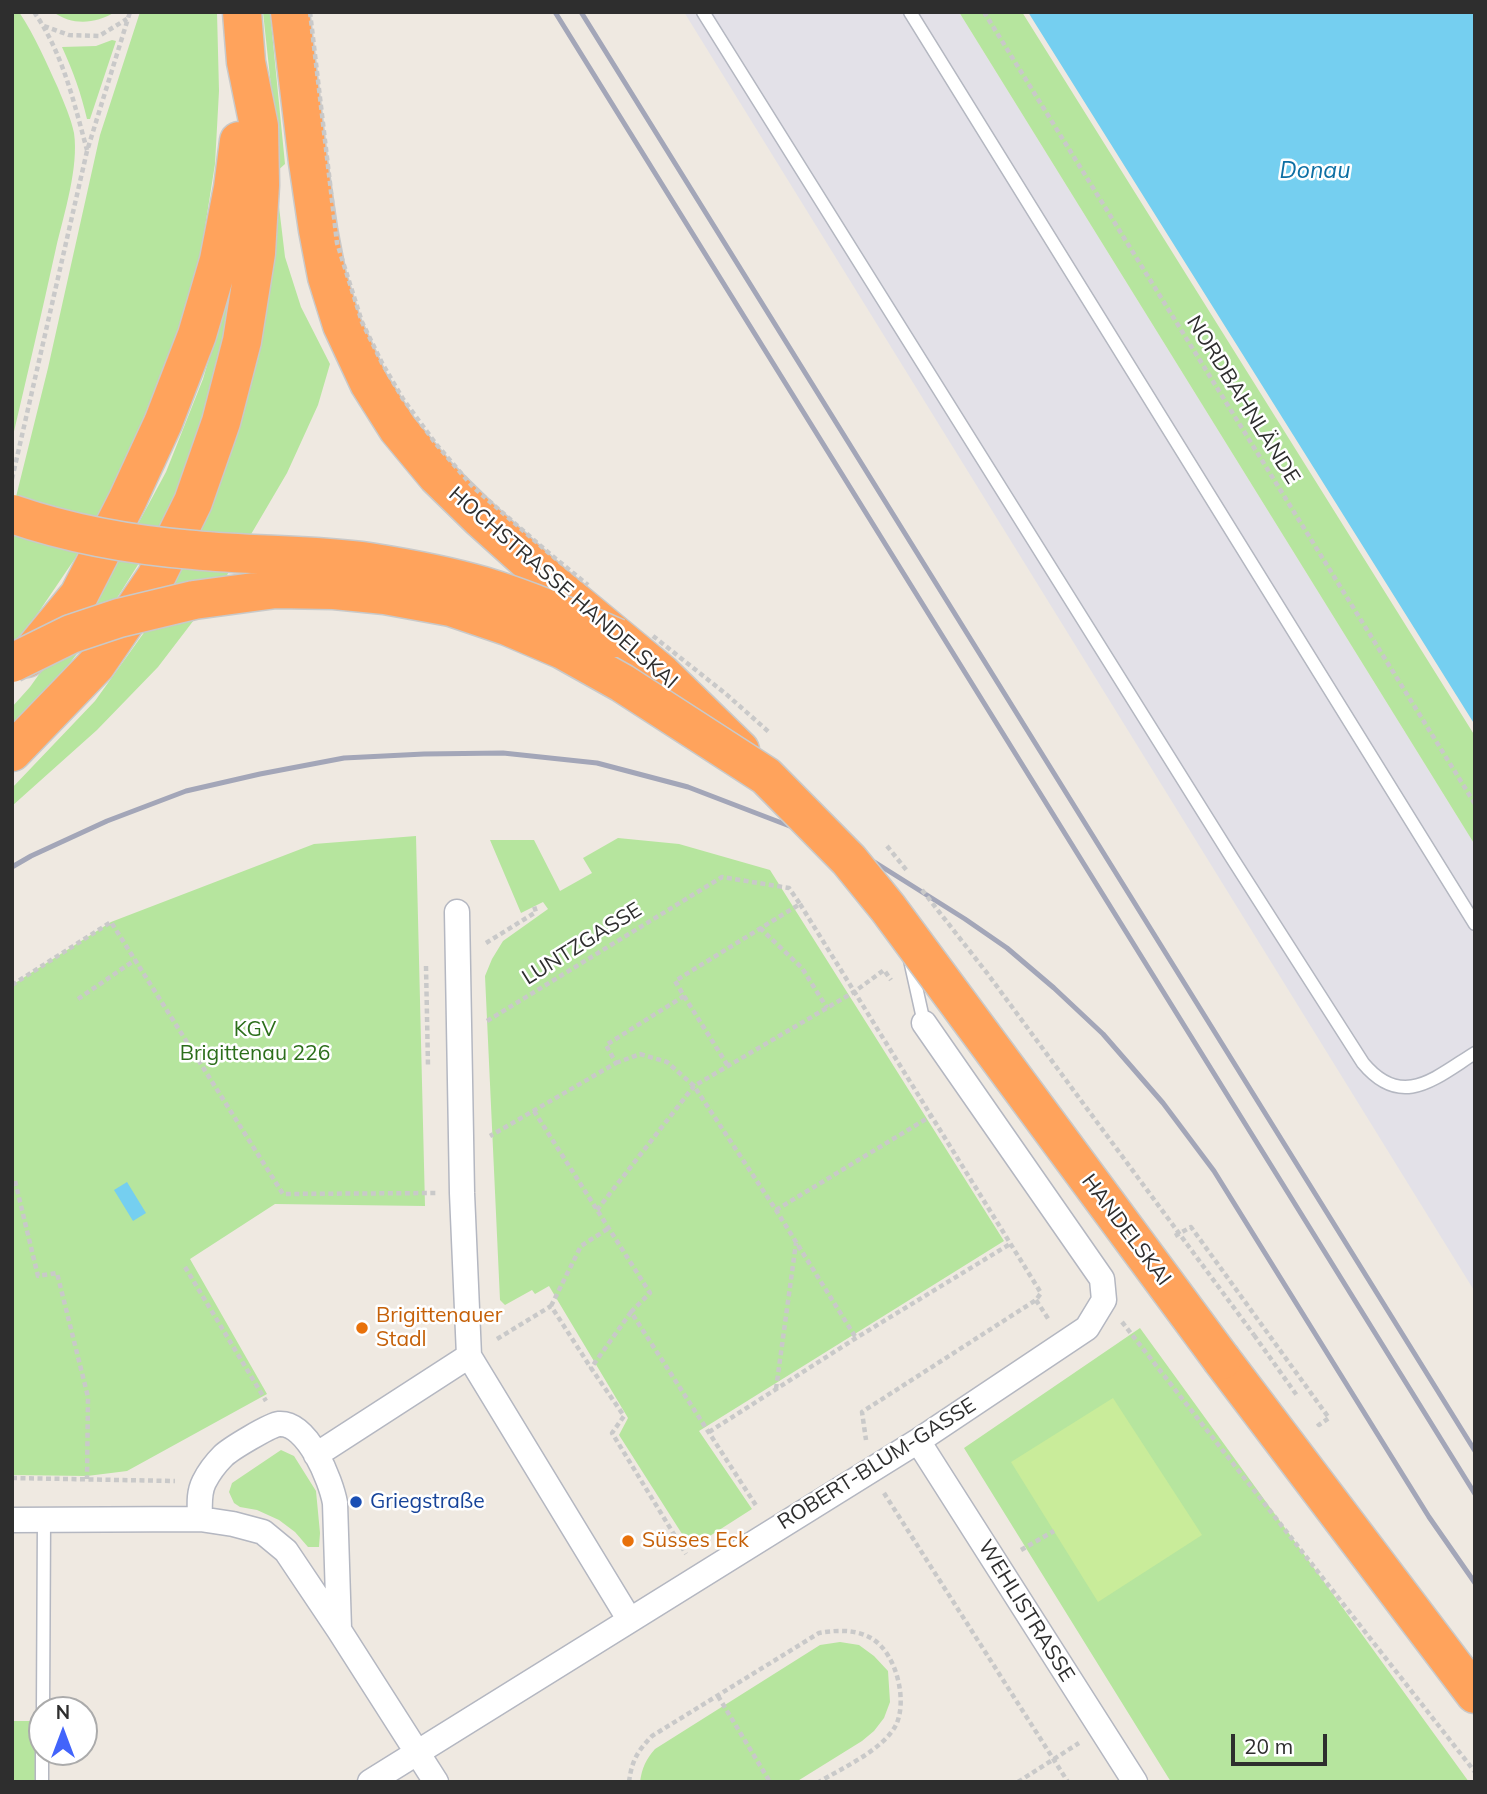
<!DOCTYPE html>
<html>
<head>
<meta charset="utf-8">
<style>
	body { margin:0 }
	#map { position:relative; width:1487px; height:1794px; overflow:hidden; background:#efe9e1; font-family:Mulish,sans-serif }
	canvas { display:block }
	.frame { position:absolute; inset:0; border:14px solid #2e2e2e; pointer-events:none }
	.north { position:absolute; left:28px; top:1696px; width:70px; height:70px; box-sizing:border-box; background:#fff; border:2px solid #ababab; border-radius:50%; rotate:0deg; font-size:19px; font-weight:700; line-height:28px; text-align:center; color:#2e2e2e }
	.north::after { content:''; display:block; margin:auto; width:24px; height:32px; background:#4264fb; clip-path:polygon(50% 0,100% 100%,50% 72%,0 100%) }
	.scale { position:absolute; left:1231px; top:1734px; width:96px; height:32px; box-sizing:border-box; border:4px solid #2e2e2e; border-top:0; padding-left:9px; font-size:21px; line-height:24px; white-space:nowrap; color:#2e2e2e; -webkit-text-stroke:5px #fff; paint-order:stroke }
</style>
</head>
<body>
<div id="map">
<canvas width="1487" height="1794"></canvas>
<div class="frame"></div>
<div class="north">N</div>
<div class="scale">20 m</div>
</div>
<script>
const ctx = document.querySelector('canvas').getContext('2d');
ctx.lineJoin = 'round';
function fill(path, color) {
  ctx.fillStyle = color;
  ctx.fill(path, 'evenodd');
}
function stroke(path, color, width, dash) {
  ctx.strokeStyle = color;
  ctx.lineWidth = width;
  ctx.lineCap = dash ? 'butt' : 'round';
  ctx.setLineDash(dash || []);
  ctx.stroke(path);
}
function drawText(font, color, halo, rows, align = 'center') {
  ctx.font = font + ' Mulish,sans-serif';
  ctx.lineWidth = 5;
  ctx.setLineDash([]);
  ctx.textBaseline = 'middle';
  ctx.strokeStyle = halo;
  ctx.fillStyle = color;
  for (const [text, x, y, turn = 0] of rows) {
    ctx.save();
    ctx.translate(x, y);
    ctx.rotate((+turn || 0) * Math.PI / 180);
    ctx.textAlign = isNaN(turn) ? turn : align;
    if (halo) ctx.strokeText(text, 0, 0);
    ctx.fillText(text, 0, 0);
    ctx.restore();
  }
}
fill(new Path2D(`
	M684,12H959L1475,845V1292Z`), '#e3e1e8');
fill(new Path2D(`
	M12,12H19C35,36 46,62 58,88C64,103 71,118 74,133C79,167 64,214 56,248C42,312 27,376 12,440Z
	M53,12H115C95,24 73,26 53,12Z
	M140,12H217L219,91L215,164L202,246L186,312L124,475L76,557L34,619L12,646V513L48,368L100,135Z
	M263,12H270L285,164L275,173L285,257L301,307L330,364L318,405L287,473L223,582L158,667L97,730L12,806V788L95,701L153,620L185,562L273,105Z
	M959,12H1022L1475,736V845Z
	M112,40L116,41L90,119H87C81,93 73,71 62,47L96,46Z
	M231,285L229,320L213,397L165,522L105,617L54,684L12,728V707L30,687L112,572L166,472L203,379Z
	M416,836L425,1206L275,1204L190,1259L267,1394L127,1471L87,1476L12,1475V985L111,922L314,844Z
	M618,838L679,844L770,870L1004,1241L699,1431L752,1509L691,1548L619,1435L628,1418L549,1286L535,1294L532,1290L505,1305L500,1300L485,976L492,959L503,941L548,909L543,902L521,913L490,840H534L560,891L592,873L583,858Z
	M1140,1328L1469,1782H1171L964,1448Z
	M281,1450L294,1456L316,1491L320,1533L319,1547H308L295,1532L279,1520L257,1510L240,1507L234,1503L229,1492L232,1483Z
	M840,1642L859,1645L874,1656L888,1671L890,1702L884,1718L874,1731L862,1741L796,1782H640C642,1768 646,1759 655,1749L820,1645Z
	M12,1721H42V1782H12Z`), '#b6e59e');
fill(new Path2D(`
	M1113,1398L1202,1535L1098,1602L1011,1462Z`), '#c9ec9a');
fill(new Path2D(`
	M1028,12H1475V725Z
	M127,1182L146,1213L133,1221L114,1190Z`), '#75cff0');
const lane = new Path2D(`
	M703,12L1232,858L1363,1063C1402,1110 1435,1078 1475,1053
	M910,12L1475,924
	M910,960L924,1023
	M43,1710L44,1520
	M42,1782V1752`);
const street = new Path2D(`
	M457,912L462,1193L469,1356L629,1619
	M918,1441L1135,1782
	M316,1455L469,1356
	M200,1519C200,1507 198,1494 204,1482C208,1474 216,1463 223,1456C230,1449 270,1425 279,1424C308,1422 331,1481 335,1503L339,1629
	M12,1520L200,1519L233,1524L263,1532L286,1551L339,1630L436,1782
	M370,1782L918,1441L1087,1328L1104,1300L1102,1279L924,1023`);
const highway = new Path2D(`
	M290,12L308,162L318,230L327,277L342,325L369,383L398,429L437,476L481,519L551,582L662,674L740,750
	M27,658L79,595L127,501L163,423L197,335L219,260L233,188L239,141
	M12,752L96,665L156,577L193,502L221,422L242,341L256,253L260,185L259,126L246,62L242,12
	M1222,1360L1475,1694`);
stroke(lane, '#b4b7c1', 15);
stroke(street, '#b4b7c1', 27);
stroke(highway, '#c9c9c9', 41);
stroke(new Path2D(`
	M34,12C63,53 74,103 87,150
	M984,12L1475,804
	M44,26L69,35L99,36L127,19
	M12,479L87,151L130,12
	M800,904L1041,1293L1036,1300L862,1412L866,1440
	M760,928L802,968L827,1008
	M486,943L536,912L534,906
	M426,966L428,1066
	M12,985L111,922L283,1194L436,1193
	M684,996L728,1066
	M78,999L135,960
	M487,1021L722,877L789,888L800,904L675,981L684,996L606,1045L616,1063L490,1136
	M616,1063L640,1054L667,1062L694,1086L776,1210L856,1338
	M534,1111L650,1293L631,1312L757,1507
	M15,1181L38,1276L57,1273L88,1397L87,1479
	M597,1210L694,1086L854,992L884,970L891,980
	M776,1210L931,1116
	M1175,1236L1191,1227L1329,1418L1319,1425L1316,1421
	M185,1267L266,1401
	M1036,1300L1049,1320
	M551,1306L581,1246L609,1228
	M631,1312L591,1368L624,1416L612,1433L686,1554
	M1122,1322L1475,1772
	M1254,1335L1298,1397
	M497,1339L551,1306L591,1368
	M776,1389L796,1243
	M709,1432L856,1338L1010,1244
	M12,1478L175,1481
	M884,1493L1068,1782
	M1021,1550L1054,1531
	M718,1696L770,1782
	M629,1782C632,1760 637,1752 652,1736L819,1633C836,1630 855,1629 871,1638C896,1652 908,1700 896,1725C883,1750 842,1768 819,1782
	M1018,1782L1079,1743`), '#c9c9c9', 4.5, [5, 3.5]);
stroke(lane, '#fff', 12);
stroke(street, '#fff', 24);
stroke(highway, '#ffa35c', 38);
stroke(new Path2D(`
	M555,12L1475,1494
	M581,12L1475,1451
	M12,867L31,856L107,821L186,791L260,774L344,758L424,754L503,753L597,763L688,787L860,853L965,919L1007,948L1054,988L1103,1034L1163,1103L1214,1171L1429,1517L1475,1583`), '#a3a6b8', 5);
const highwayBridge = new Path2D(`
	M12,514C73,535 130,545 194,550C252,556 311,554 369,562C407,568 446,575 483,586C529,600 573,619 617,638
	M12,663L71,634L119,618L194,600L276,589L334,590L385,595L451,607L507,626L563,650L622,683L766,776L849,860L888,908L1222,1360`);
stroke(highwayBridge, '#c9c9c9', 41, []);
stroke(new Path2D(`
	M310,12L337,243L362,322L382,363L403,399L436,444L473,487L550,554L588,585
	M653,636L726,694L770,733
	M887,846L908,872
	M922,890L987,973L1254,1335`), '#c9c9c9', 4.5, [5, 3.5]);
stroke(highwayBridge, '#ffa35c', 38);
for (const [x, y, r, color] of [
	[362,1328,7,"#e8710a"],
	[356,1502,7,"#1a4fb4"],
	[628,1541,7,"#e8710a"]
]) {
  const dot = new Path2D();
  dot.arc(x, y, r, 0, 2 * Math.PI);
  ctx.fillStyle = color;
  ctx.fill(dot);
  stroke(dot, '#fff', 2.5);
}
drawText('21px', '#2e2e2e', '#fff', [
	["NORDBAHNLÄNDE",1243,400,58],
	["HOCHSTRASSE HANDELSKAI",563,588,41],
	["LUNTZGASSE",582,944,-32],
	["HANDELSKAI",1126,1230,53],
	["ROBERT-BLUM-GASSE",877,1464,-32],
	["WEHLISTRASSE",1026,1611,58]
]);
drawText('21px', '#2c6e1b', '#fff', [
	["KGV",255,1030],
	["Brigittenau 226",255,1054]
]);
drawText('21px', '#c56008', '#fff', [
	["Brigittenauer",376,1316],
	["Stadl",376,1340],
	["Süsses Eck",642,1541]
], 'left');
drawText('21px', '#164399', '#fff', [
	["Griegstraße",370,1502]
], 'left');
drawText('italic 23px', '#0d6fa3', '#fff', [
	["Donau",1315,171]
]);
</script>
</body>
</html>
